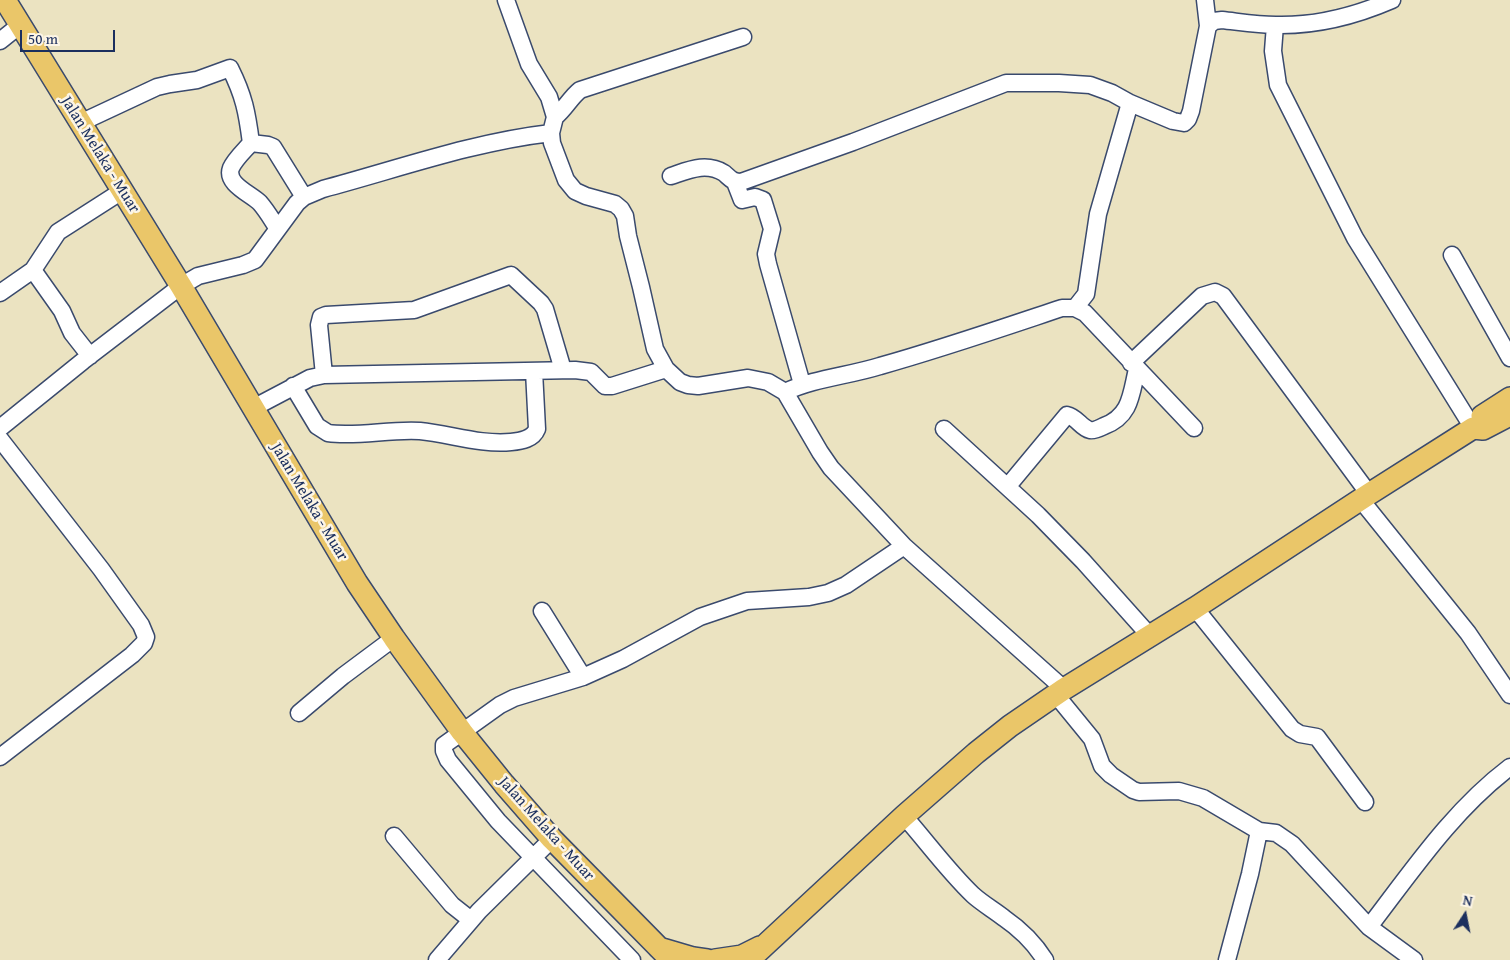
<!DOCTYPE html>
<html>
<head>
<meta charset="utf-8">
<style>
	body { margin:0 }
	#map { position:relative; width:1510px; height:960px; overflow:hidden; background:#ebe3c1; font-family:"Gentium Book Plus",serif }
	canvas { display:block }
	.north { position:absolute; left:1440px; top:890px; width:50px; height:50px; -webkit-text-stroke:4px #fcf5e5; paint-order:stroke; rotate:11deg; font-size:14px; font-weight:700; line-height:20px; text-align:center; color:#1b2f5e }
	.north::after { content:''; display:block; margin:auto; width:18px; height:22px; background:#1b2f5e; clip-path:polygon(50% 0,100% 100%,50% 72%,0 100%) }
	.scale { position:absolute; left:20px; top:30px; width:95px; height:22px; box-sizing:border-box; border:2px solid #1b2f5e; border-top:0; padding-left:6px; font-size:15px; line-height:18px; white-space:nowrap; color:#1b2f5e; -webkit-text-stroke:4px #fcf5e5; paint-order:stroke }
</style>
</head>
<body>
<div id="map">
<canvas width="1510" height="960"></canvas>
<div class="north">N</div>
<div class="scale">50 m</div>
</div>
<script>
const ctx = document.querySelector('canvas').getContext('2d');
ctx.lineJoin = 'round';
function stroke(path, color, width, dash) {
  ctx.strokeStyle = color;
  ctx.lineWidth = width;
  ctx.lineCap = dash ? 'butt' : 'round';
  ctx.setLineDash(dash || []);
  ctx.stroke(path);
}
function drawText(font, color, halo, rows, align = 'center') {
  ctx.font = font + ' "Gentium Book Plus",serif';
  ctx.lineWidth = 5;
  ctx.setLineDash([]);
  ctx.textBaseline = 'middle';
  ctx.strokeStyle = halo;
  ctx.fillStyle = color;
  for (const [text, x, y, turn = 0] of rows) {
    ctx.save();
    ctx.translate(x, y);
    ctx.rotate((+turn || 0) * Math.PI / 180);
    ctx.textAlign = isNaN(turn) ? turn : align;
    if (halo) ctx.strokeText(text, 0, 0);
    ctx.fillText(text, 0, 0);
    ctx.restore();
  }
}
const minor = new Path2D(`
	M506,0L529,64L549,97L555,117L551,133L552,143L566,180L575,191L586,196L615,204L621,209L625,216L628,236L641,287L655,349L666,369L680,382L688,385L698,386L748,378L768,382L785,392L820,452L831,468L904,546L1064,689
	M1205,0L1208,26
	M1275,25L1273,51L1278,85L1355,238L1473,428
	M0,41L20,25
	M555,117C565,109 570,98 580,90L743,37
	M80,123L157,87L170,84L197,80L230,68C244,96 247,112 251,143L268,145L273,147L304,197
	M251,143C245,150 235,159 231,168C225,184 251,194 260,203C267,211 272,220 278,229
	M671,176C689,170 706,162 724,173C730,178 732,182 741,182L853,142L1006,83H1059L1090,85L1112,93L1130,103L1173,121L1184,123L1188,119L1191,111L1208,26L1214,21L1222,20C1240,22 1258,25 1276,25C1316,26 1355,16 1392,0
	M735,182L742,200L755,197L763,200L772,229L766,254L768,264L802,384
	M1452,255L1510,358
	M33,270L62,311L72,333L90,356
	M0,293L33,270L58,232L122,191
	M1075,308L1085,313L1194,428
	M1131,363L1202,296L1215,292L1223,296L1369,494
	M324,375L319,325L321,317L326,315L414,310L511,275L541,303L545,309L563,370
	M293,386L317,426L328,433C357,437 390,429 420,431C450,434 481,445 511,442C522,441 533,439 537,429L534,371
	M785,392C815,378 848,376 880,366C941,349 1002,328 1062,308H1075L1086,294L1098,214L1130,103
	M253,408L310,378L324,375L575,370L591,372L605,386H612L666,369
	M0,428L83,361L181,286L198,276L243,265L255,260L297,203L304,197L323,189C398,169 473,142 551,133
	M944,429L1038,515L1083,561L1150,636
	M0,439L101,569L141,625L146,637L144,643L132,655L0,757
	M1008,486L1067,415C1077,417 1081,428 1090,430C1094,431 1100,428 1104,426C1131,416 1131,394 1137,369
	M1361,500L1468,633L1510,695
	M1195,608L1292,729L1300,734L1317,737L1365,802
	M542,611L583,677
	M1056,695L1092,739L1102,766L1111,775L1133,790L1139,792L1179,791L1203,798L1259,831L1276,833L1292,844L1369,927L1414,960
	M299,713L343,676L394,638
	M904,816C927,842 948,871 973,895C983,904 994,910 1004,918C1020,929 1035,944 1045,960
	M394,836L452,905L471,920
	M1369,927C1412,871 1453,810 1510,767
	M437,960L479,911L552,839
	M632,960L498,821L448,760L444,751V745L500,705L514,698L583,677L623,659L700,617L747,601L809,597L828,593L846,585L904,546
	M1227,960L1250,874L1259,831`);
const major = new Path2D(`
	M5,0L181,286L357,583L394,638L462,732L504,784L552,839L671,960
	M1482,416L1510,398
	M659,948L693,958L707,960
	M715,960L742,956L760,947
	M749,960L904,816L976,753L1010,726L1064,689L1195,608L1369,494L1473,428L1483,429L1510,415`);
stroke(minor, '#3a4a6d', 19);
stroke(major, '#3a4a6d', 24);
stroke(minor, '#fff', 16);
stroke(major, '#eac669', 21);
drawText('16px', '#1b2f5e', '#fcf5e5', [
	["Jalan Melaka - Muar",100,155,58],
	["Jalan Melaka - Muar",309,502,59],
	["Jalan Melaka - Muar",546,829,48]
]);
</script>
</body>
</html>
